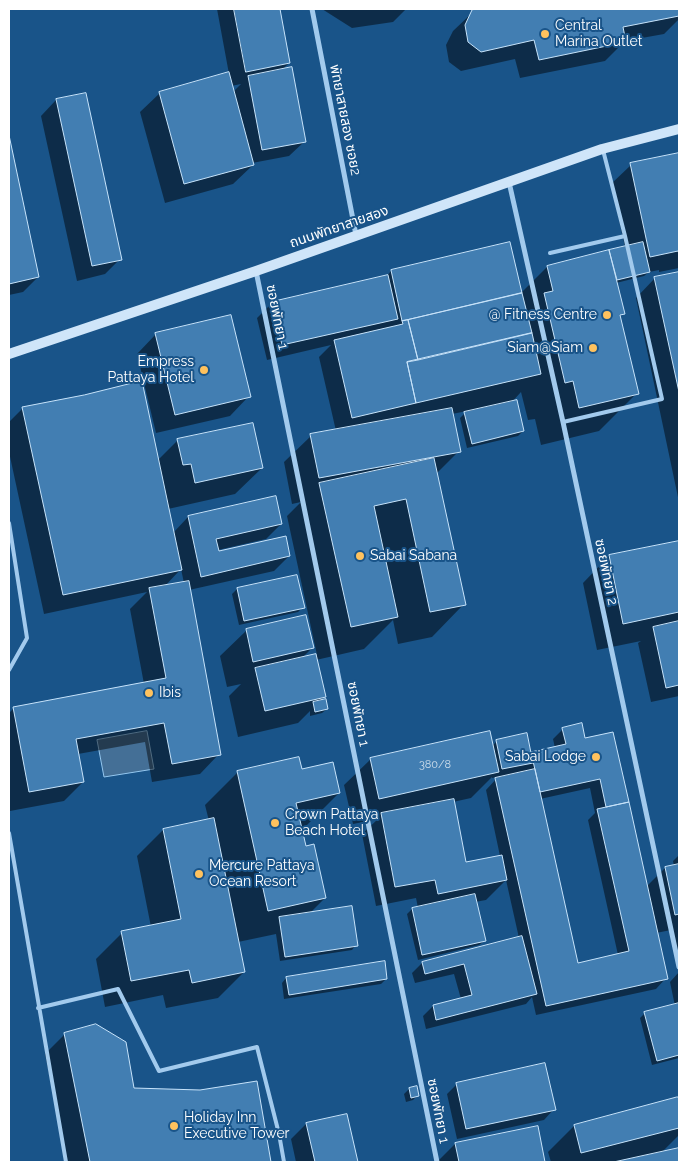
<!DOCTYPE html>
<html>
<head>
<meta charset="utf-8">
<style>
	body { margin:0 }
	#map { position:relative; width:688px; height:1171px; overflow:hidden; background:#195489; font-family:Raleway,sans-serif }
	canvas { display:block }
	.frame { position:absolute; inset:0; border:10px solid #fff; pointer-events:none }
</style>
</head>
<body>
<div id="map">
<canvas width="688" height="1171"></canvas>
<div class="frame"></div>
</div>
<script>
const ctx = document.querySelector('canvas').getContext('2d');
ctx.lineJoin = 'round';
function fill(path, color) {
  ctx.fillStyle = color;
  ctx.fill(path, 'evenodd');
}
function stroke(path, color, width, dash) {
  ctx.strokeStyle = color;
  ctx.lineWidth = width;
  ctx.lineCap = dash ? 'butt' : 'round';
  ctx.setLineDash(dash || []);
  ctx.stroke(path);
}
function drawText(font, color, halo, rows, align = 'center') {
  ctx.font = font + ' Raleway,"Noto Sans Thai",sans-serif';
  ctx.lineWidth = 4;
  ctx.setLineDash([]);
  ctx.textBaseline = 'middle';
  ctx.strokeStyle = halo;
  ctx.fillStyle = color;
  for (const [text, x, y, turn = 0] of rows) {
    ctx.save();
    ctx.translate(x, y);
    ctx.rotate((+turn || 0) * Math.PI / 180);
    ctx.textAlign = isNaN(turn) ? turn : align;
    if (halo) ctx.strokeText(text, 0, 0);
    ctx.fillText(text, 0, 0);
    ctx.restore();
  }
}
const water = new Path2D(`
	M147,731L154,769L104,777L97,740Z`);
fill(water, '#446f96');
stroke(water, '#94c7ef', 1);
fill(new Path2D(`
	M217,9H279L289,63L281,71L305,141L289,156L252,163L253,165L233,184L165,203L140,112L160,93L229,74ZM241,84L233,92L231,86Z
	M322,9H406L393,22L352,28Z
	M489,9H679V19L664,34L625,41L605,61L520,78L515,59L461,71L449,62L446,45L453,31L473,12Z
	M85,95L120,259L105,274L77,281L41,116L56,100Z
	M9,141L38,277L23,292L9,295Z
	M679,154V268L659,272V270L649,272L644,276L616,283L623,313L620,317L637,393L599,431L541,445L535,419L528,420L521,392L511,403L523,431L518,436L467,448L460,418L467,411L452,414L459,451L436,474L464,604L432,637L398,644L393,620L364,649L316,660L324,696L319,702L327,709L322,713L310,716V711L298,723L238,737L229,696L241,684L227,687L220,656L247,630L313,647L301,659L317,655L287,516L301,502L292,504L284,462L311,436L336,431L319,357L331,345L267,360L257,318L272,303L386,277L391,271L509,244L521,293L547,267L625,247L611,184L631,165Z
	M679,273V502L636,298L655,278Z
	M156,334L249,396L230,416L156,433L137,354Z
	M23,408L157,461L178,440L262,468L235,494L168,509L173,533L188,517L275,497L281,524L266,539L218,550V552L289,556L274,571L189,590L219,754L200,774L152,782L145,742L78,754L83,782L64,801L10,811L9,713L14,708L144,684L130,609L147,592L44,614L9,452V422ZM181,569L184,583L164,587Z
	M679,542V696L651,702L638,643L641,641L597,650L583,583L609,556Z
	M237,589L303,607L298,612L239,625L232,594Z
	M563,729L584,739L612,733L646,887L665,868L674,866L673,861L679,855V956H677L671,930L656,933L666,978L656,989L536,1015L532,997L526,1004L426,1029L423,1016L433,1006L461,999L454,974L415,983L412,973L422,963L519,938L506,880L486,900L475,902L484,941L479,945L418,960L407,914L412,909L418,908L416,898L376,906L362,834L378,819L353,824L344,785L371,759L492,746L497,741L530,754L555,748L553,739ZM492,777V778L498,777L486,790L500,856L465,863L453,802L471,798ZM590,788L595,813L588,820L618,955L577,964L540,799Z
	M301,771L339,793L306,826L300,827L305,848L325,898L309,914L356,945L352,950L280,961L276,934L238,942L244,972L218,998L166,1008L163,995L105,1007L96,959L122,933L151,927L137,856L163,830L209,821L205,805L238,772Z
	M679,972V1058L652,1065L640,1018L645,1013L675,1006L670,982Z
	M286,978L386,979L381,984L284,999L282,983Z
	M65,1034L133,1089L200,1091L256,1082L270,1162H67L45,1054Z
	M457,1084L554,1109L544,1120L457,1139L447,1094Z
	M416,1088L417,1096L413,1100L406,1102L404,1094L409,1089Z
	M679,1098V1135L661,1153L679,1149V1162H551L548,1152L574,1126Z
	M346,1115L356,1162H296L291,1139L306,1124Z
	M537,1127L544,1162H437L455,1144Z`), '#0007');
const building = new Path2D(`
	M234,9H280L290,63L246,72Z
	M482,9H679V16L623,27L626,42L539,60L534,40L481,52L468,42L465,25L472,10Z
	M292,67L306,142L262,150L248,76Z
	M229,72L254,165L184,184L159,92Z
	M86,93L122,260L92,266L56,99Z
	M9,135L39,277L9,284Z
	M679,153V253L678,251L650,257L630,163Z
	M510,242L522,293L402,321L391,270Z
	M643,242L650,272L617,280L609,250Z
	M609,250L625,314L620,315L639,394L579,408L573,381L565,383L544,293L553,291L547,266Z
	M679,272V392L654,277Z
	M388,275L398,319L282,345L272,302Z
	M522,293L532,333L418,360L408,320Z
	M231,315L251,397L175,415L155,333Z
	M408,320L418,360L407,362L416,403L352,418L334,340L403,324L402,321Z
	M532,333L541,374L416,403L407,362Z
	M142,381L182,570L63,595L22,407L84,395Z
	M517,400L524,431L472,444L464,412Z
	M452,408L461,452L319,478L310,434Z
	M253,423L263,468L195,483L191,464L183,465L177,439Z
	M434,458L466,605L430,612L406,499L374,506L398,617L351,627L319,483Z
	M276,496L282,524L216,539L219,551L286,536L290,556L201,577L188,516Z
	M679,541V612L623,624L609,555Z
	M297,575L305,608L244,621L237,588Z
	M189,581L221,755L172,764L164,723L76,739L84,782L29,792L13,707L166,678L149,588Z
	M306,615L314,648L253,662L246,629Z
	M679,621V685L666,688L653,627Z
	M316,654L326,697L265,711L255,668Z
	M326,699L328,709L315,712L313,702Z
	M582,723L585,738L613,732L629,802L606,807L600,779L540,792L531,752L566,744L562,728Z
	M490,731L499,772L379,799L370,758Z
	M527,733L533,763L502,769L496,740Z
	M299,757L302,769L333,762L340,793L296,803L306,846L314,844L326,898L268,911L237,771Z
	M535,769L578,963L629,951L597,809L629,802L668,979L546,1006L495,778Z
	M454,799L466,862L502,855L507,880L438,894L435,880L395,887L381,813Z
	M214,818L245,972L192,983L189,970L131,981L121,931L181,919L163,829Z
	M679,864V914L675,915L665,867Z
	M475,894L486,941L422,955L412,908Z
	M352,906L358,946L285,957L279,917Z
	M522,936L537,994L436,1020L433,1005L472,995L464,964L425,974L422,962Z
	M385,961L387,979L289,995L286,977Z
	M679,1003V1055L657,1061L644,1012Z
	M96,1024L126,1042L134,1088L200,1090L257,1081L271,1162H90L64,1033Z
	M545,1063L556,1110L466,1129L456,1083Z
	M417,1086L419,1096L411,1098L409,1088Z
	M677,1097H679V1128L581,1153L574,1125Z
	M347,1114L358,1162H315L306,1123Z
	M538,1126L545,1162H459L455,1143Z
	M679,1148V1162H614Z`);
fill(building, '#427eb2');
stroke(building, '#c7e3fa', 1);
stroke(new Path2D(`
	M550,253L625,236
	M563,422L662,399L625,236L603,150
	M9,523L27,638L9,670
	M9,833L66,1162
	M38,1008L118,989L159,1071L257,1047L279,1134L284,1162`), '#a2caed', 4);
stroke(new Path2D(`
	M312,9L356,235
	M509,182L563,422L679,967
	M256,271L437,1162`), '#a2caed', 5);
stroke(new Path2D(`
	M9,354L256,271L602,149L679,129`), '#cfe5f9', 10);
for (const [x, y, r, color] of [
	[545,34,5,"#ffc25e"],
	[607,315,5,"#ffc25e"],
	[593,348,5,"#ffc25e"],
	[204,370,5,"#ffc25e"],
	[360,556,5,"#ffc25e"],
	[149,693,5,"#ffc25e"],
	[596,757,5,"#ffc25e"],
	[275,823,5,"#ffc25e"],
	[199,874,5,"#ffc25e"],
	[174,1126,5,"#ffc25e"]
]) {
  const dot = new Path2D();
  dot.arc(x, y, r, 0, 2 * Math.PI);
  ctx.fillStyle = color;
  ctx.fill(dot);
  stroke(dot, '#195489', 2);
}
drawText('11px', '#d0dfec', null, [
	["380/8",435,765]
]);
drawText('14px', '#fff', '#195489', [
	["Central",555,26],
	["Marina Outlet",555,42],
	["@ Fitness Centre",597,315,"right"],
	["Siam@Siam",583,348,"right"],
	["Empress",194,362,"right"],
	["Pattaya Hotel",194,378,"right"],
	["Sabai Sabana",370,556],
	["Ibis",159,693],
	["Sabai Lodge",586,757,"right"],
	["Crown Pattaya",285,815],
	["Beach Hotel",285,831],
	["Mercure Pattaya",209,866],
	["Ocean Resort",209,882],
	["Holiday Inn",184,1118],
	["Executive Tower",184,1134]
], 'left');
drawText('14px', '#fff', '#195489', [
	["พัทยาสายสอง ซอย2",345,120,79],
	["ถนนพัทยาสายสอง",339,227,-19],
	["ซอยพัทยา 1",277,317,79],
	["ซอยพัทยา 2",606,572,78],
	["ซอยพัทยา 1",358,714,79],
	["ซอยพัทยา 1",438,1111,79]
]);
</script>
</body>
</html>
